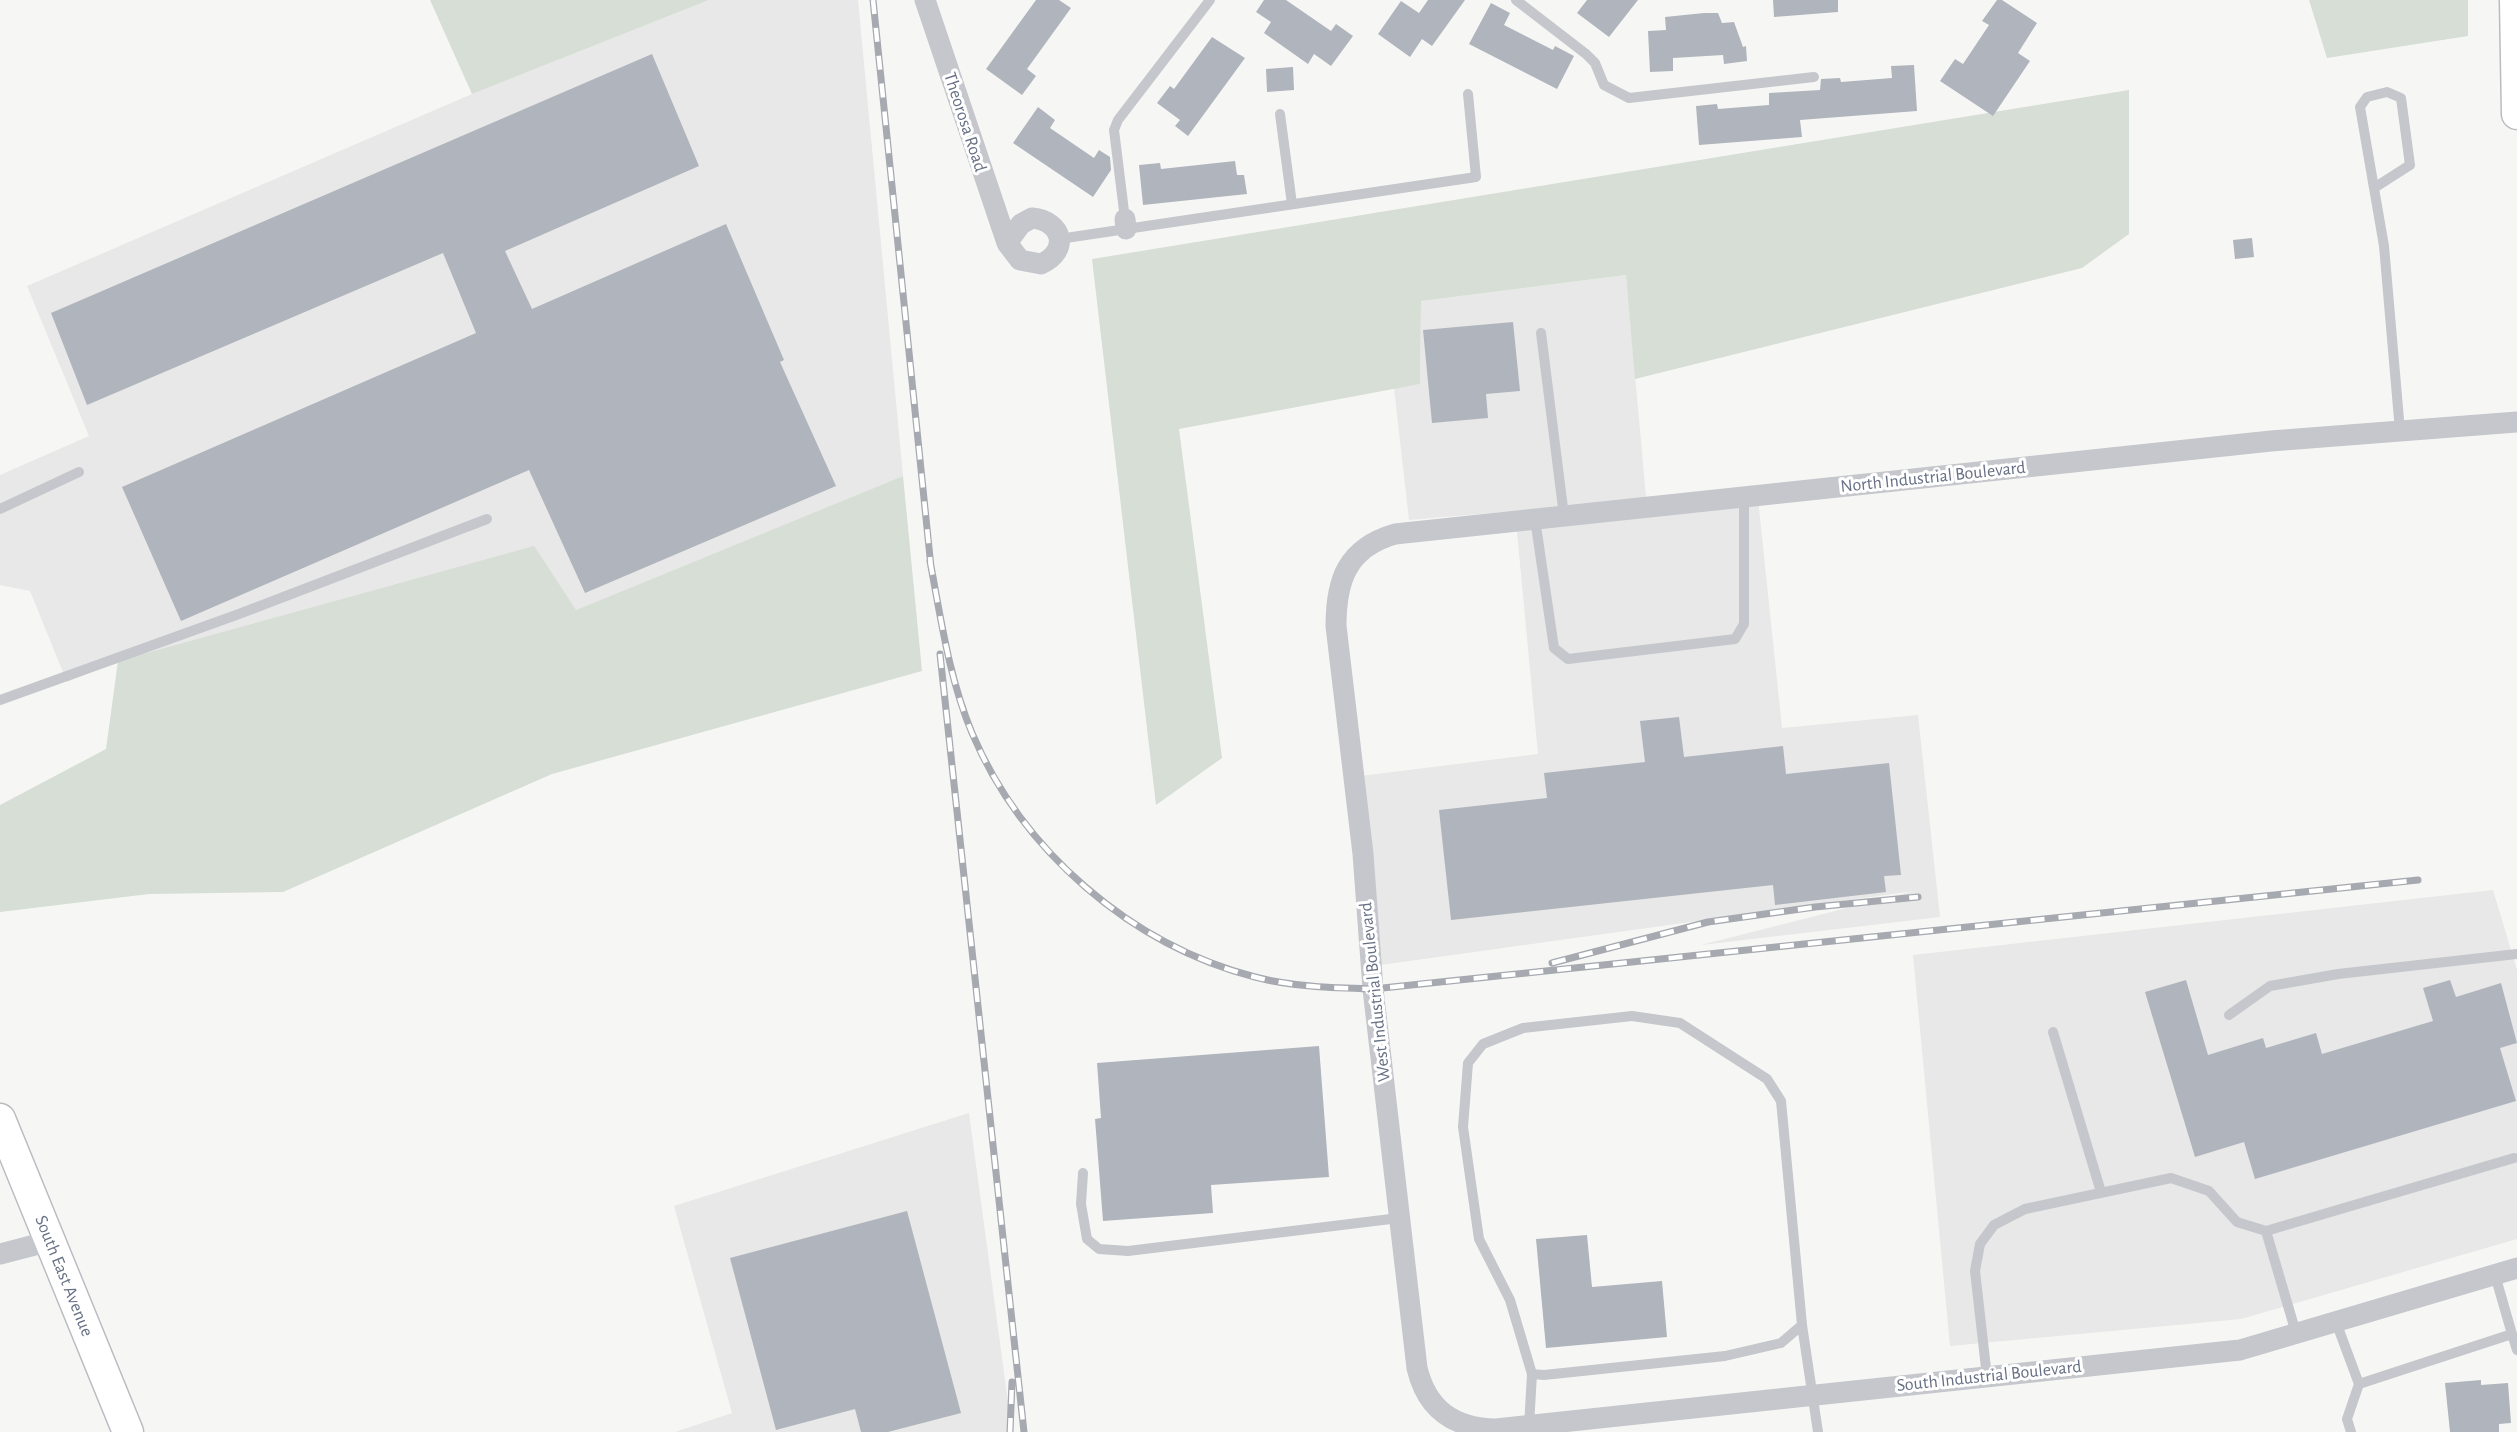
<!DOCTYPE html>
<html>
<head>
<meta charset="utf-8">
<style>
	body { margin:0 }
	canvas { display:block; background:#f6f7f4 }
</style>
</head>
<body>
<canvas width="2517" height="1432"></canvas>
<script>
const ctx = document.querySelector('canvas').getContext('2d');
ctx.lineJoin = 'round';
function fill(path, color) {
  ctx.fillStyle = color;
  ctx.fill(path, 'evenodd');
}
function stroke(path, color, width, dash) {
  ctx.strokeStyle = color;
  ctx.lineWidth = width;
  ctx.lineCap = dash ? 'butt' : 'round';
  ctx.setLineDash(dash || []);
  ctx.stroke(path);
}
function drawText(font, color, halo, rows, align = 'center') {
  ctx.font = font + ' "Alegreya Sans",sans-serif';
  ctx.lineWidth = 6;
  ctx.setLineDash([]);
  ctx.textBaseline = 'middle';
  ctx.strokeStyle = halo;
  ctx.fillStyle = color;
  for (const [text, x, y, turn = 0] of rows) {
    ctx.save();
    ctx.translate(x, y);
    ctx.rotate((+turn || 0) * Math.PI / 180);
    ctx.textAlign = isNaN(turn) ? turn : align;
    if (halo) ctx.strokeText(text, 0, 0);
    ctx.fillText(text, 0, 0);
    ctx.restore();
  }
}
fill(new Path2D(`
	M709,0H858L903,476L576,610L118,661L67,682L30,591L0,585V475L89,436L27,286L472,94Z
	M1626,275L1646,497L1757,489L1782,728L1918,715L1940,917L1701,945L1914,891L1373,966L1352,777L1538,754L1515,511L1409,520L1394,388L1420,384L1421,301Z
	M2493,890L2517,970V1239L2241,1319L1950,1346L1913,955Z
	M969,1113L1012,1432H675L732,1413L674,1206Z`), '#e7e8e7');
fill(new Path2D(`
	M430,0H709L472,94Z
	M2309,0H2468V36L2327,58Z
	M2129,90V234L2082,268L1635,379L1626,275L1421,301L1420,384L1179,429L1222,758L1156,805L1092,259Z
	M903,476L922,671L552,774L283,892L149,894L0,912V805L106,749L118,661L534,546L576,610Z`), '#d6ded5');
fill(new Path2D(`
	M1036,0H1059L1071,8L1027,69L1036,76L1022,95L986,69Z
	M1264,0H1286L1331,31L1336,24L1353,36L1331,66L1314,54L1308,64L1264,33L1271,22L1256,12Z
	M1428,0H1465L1432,46L1422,39L1410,57L1378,34L1401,1L1419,13Z
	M1587,0H1638L1609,37L1577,13Z
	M1773,0H1838V12L1774,17Z
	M1997,0H2002L2037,23L2018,53L2030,61L1993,116L1940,81L1955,59L1963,64L1989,25L1982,21Z
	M1491,3L1510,13L1504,25L1553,50L1555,46L1574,56L1557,89L1469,44Z
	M1704,13H1718L1722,23L1734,22L1743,47L1746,46L1747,61L1724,64L1723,55L1673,58V71L1650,72L1648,31L1666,30L1665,17Z
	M1212,37L1245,58L1188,136L1175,126L1180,120L1157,103L1170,86L1174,89Z
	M652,54L699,166L505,251L532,309L726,224L784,360L780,362L836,486L585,593L529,470L181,621L122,487L476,333L443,253L87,405L51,313Z
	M1914,65L1917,111L1800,120L1802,137L1699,145L1696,106L1717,104L1718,109L1769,105V93L1820,90L1821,79L1840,78L1841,82L1892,78L1891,66Z
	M1293,67L1294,90L1267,92L1266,69Z
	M1038,107L1055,120L1050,128L1094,158L1099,150L1110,157L1111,170L1093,197L1013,143Z
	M1235,161L1237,175H1244L1247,194L1143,205L1139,165L1160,163L1161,169Z
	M2252,238L2254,257L2235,259L2233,240Z
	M1513,322L1520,391L1486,394L1488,418L1432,423L1423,330Z
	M1679,717L1684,757L1783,746L1786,774L1889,763L1901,875L1884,876L1886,892L1775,905L1773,885L1451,920L1439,810L1547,798L1544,773L1645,762L1640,721Z
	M2186,980L2208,1055L2263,1038L2266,1048L2316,1033L2322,1054L2433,1021L2423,988L2450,980L2456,997L2501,983L2517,1043L2500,1048L2516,1101L2255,1179L2244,1142L2195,1157L2145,992Z
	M1319,1046L1329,1177L1211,1185L1213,1213L1103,1221L1095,1119L1101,1118L1097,1063Z
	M907,1211L961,1413L888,1432H861L855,1409L776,1430L730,1258Z
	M1587,1235L1592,1287L1662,1281L1667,1337L1546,1348L1536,1239Z
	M2481,1380V1385L2508,1383L2511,1423L2499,1424V1432H2450L2445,1383Z`), '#b0b4bc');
const secondary = new Path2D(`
	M2515,0L2517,114
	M0,1119L128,1432`);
stroke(secondary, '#babcc2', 33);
stroke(new Path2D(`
	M1516,0L1586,54L1595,63L1604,85L1629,98L1814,77
	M1280,114L1292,204
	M2374,188L2410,165L2401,98L2387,92L2367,97L2360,107L2384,246L2400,431
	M1125,219L1114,130L1118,120L1210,0
	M1059,239L1476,177L1468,94
	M1541,333L1564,516
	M0,509L79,472
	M1535,519L1554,648L1568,659L1735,639L1744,624V497
	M0,700L239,614L487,519
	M2229,1015L2270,986L2338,974L2517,954
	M1632,1016L1680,1023L1767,1079L1781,1101L1802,1325L1781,1343L1725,1356L1544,1375L1532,1374L1510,1300L1479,1239L1463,1127L1468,1063L1483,1044L1523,1028Z
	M2053,1032L2101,1192
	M1083,1173L1081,1204L1087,1239L1099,1249L1128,1251L1399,1218
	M2336,1322L2359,1384L2512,1334L2495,1275
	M1802,1325L1818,1432
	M2296,1333L2266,1231L2514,1158
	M2512,1334L2517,1350
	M1987,1377L1975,1271L1980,1244L1994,1225L2025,1209L2171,1178L2209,1191L2237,1222L2266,1231
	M1529,1426L1532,1374
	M2351,1432L2347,1419L2359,1384`), '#c5c7cc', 10);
stroke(new Path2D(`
	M925,0L1007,243
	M1032,218C1063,221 1070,251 1041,264L1020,260L1007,243L1021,224Z
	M1125,219L1126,229
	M2517,422L2271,441L1395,534C1347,548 1336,580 1336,626L1363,854L1373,989L1417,1368C1427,1410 1454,1428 1496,1429L2240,1350L2517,1268
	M0,1254L50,1241`), '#c5c7cc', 21);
stroke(secondary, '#fff', 30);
const rail = new Path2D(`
	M873,0L931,567
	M930,561C941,619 949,678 972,733C1022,851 1131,945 1255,977C1293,987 1334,988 1373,989L2418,880
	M940,654L1024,1432
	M1552,963L1708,922L1815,907L1918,897
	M1010,1432L1012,1382`);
stroke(rail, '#a6a9b0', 7);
stroke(rail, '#fff', 4.5, [14]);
drawText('18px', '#677084', '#fff', [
	["Theorosa Road",965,122,72],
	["North Industrial Boulevard",1933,477,-6],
	["West Industrial Boulevard",1375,992,-96],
	["South East Avenue",64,1276,68],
	["South Industrial Boulevard",1989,1376,-6]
]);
</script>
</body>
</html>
